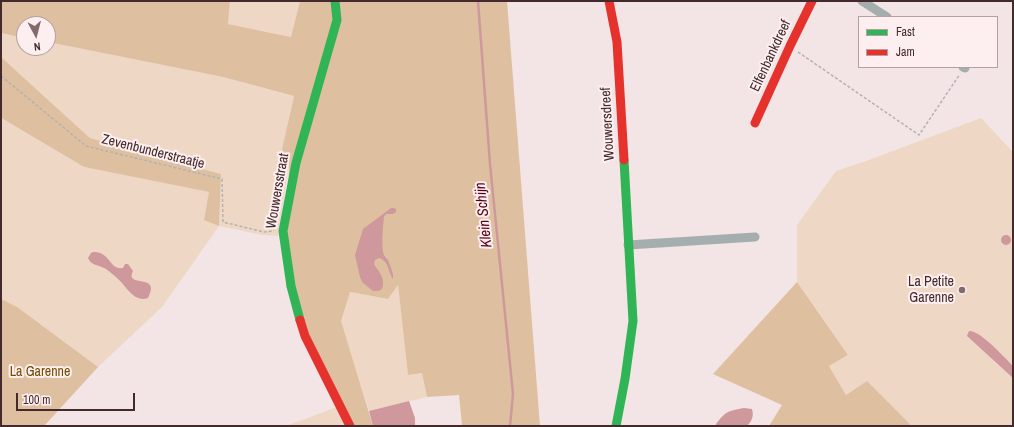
<!DOCTYPE html>
<html>
<head>
<meta charset="utf-8">
<style>
	body { margin:0 }
	#map { position:relative; width:1014px; height:427px; overflow:hidden; background:#f3e4e5; font-family:"Archivo Narrow",sans-serif }
	canvas { display:block }
	.frame { position:absolute; inset:0; border:2px solid #432a2c; pointer-events:none }
	.legend { position:absolute; left:858px; top:16px; width:140px; height:52px; box-sizing:border-box; background:#fdeff0; border:1px solid #b3a0a2; margin:0; padding:5px 7px; list-style:none; font-size:12px; color:#432a2c }
	.legend li { display:flex; align-items:center; gap:8px; height:20px }
	.legend b { width:20px; border:1px solid #b3a0a2 }
	.north { position:absolute; left:16px; top:16px; width:40px; height:40px; box-sizing:border-box; background:#fdeff0; border:1px solid #b3a0a2; border-radius:50%; rotate:173deg; font-size:11px; font-weight:700; line-height:16px; text-align:center; color:#432a2c }
	.north::after { content:''; display:block; margin:auto; width:14px; height:18px; background:#816b6d; clip-path:polygon(50% 0,100% 100%,50% 72%,0 100%) }
	.scale { position:absolute; left:16px; top:393px; width:119px; height:18px; box-sizing:border-box; border:2px solid #432a2c; border-top:0; padding-left:5px; font-size:12px; line-height:14px; white-space:nowrap; color:#432a2c; -webkit-text-stroke:3px #fdeff0; paint-order:stroke }
</style>
</head>
<body>
<div id="map">
<canvas width="1014" height="427"></canvas>
<div class="frame"></div>
<ul class="legend">
<li><b style="height:5px;background:#30b455"></b>Fast</li>
<li><b style="height:5px;background:#e5322d"></b>Jam</li>
</ul>
<div class="north">N</div>
<div class="scale">100 m</div>
</div>
<script>
const ctx = document.querySelector('canvas').getContext('2d');
ctx.lineJoin = 'round';
function fill(path, color) {
  ctx.fillStyle = color;
  ctx.fill(path, 'evenodd');
}
function stroke(path, color, width, dash) {
  ctx.strokeStyle = color;
  ctx.lineWidth = width;
  ctx.lineCap = dash ? 'butt' : 'round';
  ctx.setLineDash(dash || []);
  ctx.stroke(path);
}
function drawText(font, color, halo, rows, align = 'center') {
  ctx.font = font + ' "Archivo Narrow",sans-serif';
  ctx.lineWidth = 4;
  ctx.setLineDash([]);
  ctx.textBaseline = 'middle';
  ctx.strokeStyle = halo;
  ctx.fillStyle = color;
  for (const [text, x, y, turn = 0] of rows) {
    ctx.save();
    ctx.translate(x, y);
    ctx.rotate((+turn || 0) * Math.PI / 180);
    ctx.textAlign = isNaN(turn) ? turn : align;
    if (halo) ctx.strokeText(text, 0, 0);
    ctx.fillText(text, 0, 0);
    ctx.restore();
  }
}
fill(new Path2D(`
	M230,1H300L291,37L228,24Z
	M1,33L24,38V48H48V42L223,77L294,96L282,149L289,164L278,236L262,235L219,226L162,307L98,367L44,426H1V117L3,119L84,167L209,192L219,226L221,174L90,138L1,57Z
	M981,118L1013,152V426H912L867,382L846,395L829,366L848,355L797,282V225L836,171L866,161Z
	M398,284L408,374L422,373L427,397L369,411L340,321L350,292L388,299Z
	M337,407L346,426H286Z`), '#eed8c5');
fill(new Path2D(`
	M1,1H230L228,24L291,37L300,1H507L540,426H462L459,395L427,397L422,373L408,375L398,285L388,299L350,292L341,321L373,426H346L286,286L289,164L282,149L294,96L223,77L48,42V24H24V38L1,33Z
	M1,57L90,138L221,174L219,226L204,220L209,192L84,167L3,119L1,117Z
	M797,282L848,355L829,366L846,395L867,381L912,426H769L782,405L713,374Z
	M1,299L17,307L98,367L44,426H1Z`), '#dec0a1');
fill(new Path2D(`
	M391,208H394L396,209V212L393,214H386L384,217C383,226 381,247 384,255C385,257 387,259 388,260C390,266 394,273 393,279C388,272 389,261 379,258L375,260L374,264C379,272 386,279 382,289L378,291H373L362,282L360,277L355,255L358,245L363,229Z
	M1001 240a5 5 0 1 1 10 0a5 5 0 1 1-10 0Z
	M93,252C110,251 109,270 123,268L125,264H128L133,271C124,289 162,272 148,298C134,303 126,286 118,279C114,275 110,272 106,269C100,265 91,266 88,258L91,253Z
	M969,331C980,330 1005,358 1013,366V378L967,336Z
	M409,401L415,418V426H373L369,411Z
	M744,408L752,409C754,416 752,421 747,426H716V424C726,411 728,411 744,408Z`), '#cf989c');
stroke(new Path2D(`
	M478,1L490,164L513,394L510,426`), '#cf989c', 2.5);
stroke(new Path2D(`
	M798,52L919,135L960,74
	M1,76L86,146L222,179L223,222L264,232L274,231`), '#b1b2b2', 1.5, [3, 2]);
stroke(new Path2D(`
	M862,1L887,17
	M963,67L965,68
	M628,245L755,237`), '#a5aeae', 9);
stroke(new Path2D(`
	M300,320L291,286L283,231L296,163L337,20L335,1
	M616,426L625,379L633,321L624,160`), '#30b455', 9);
stroke(new Path2D(`
	M609,1L617,42L624,160
	M755,123L790,46L812,1
	M300,320L305,336L350,426`), '#e5322d', 9);
for (const [x, y, r, color] of [
	[962,290,4,"#816b6d"]
]) {
  const dot = new Path2D();
  dot.arc(x, y, r, 0, 2 * Math.PI);
  ctx.fillStyle = color;
  ctx.fill(dot);
  stroke(dot, '#fdeff0', 1.5);
}
drawText('14px', '#432a2c', '#fdeff0', [
	["Elfenbankdreef",771,56,-65],
	["Wouwersdreef",608,124,-93],
	["Zevenbunderstraatje",153,152,14],
	["Wouwersstraat",278,191,-80]
]);
drawText('14px', '#432a2c', '#fdeff0', [
	["La Petite",954,282],
	["Garenne",954,298]
], 'right');
drawText('14px', '#744c00', '#fdeff0', [
	["La Garenne",40,372]
]);
drawText('italic 15px', '#590018', '#fdeff0', [
	["Klein Schijn",484,215,-96]
]);
</script>
</body>
</html>
